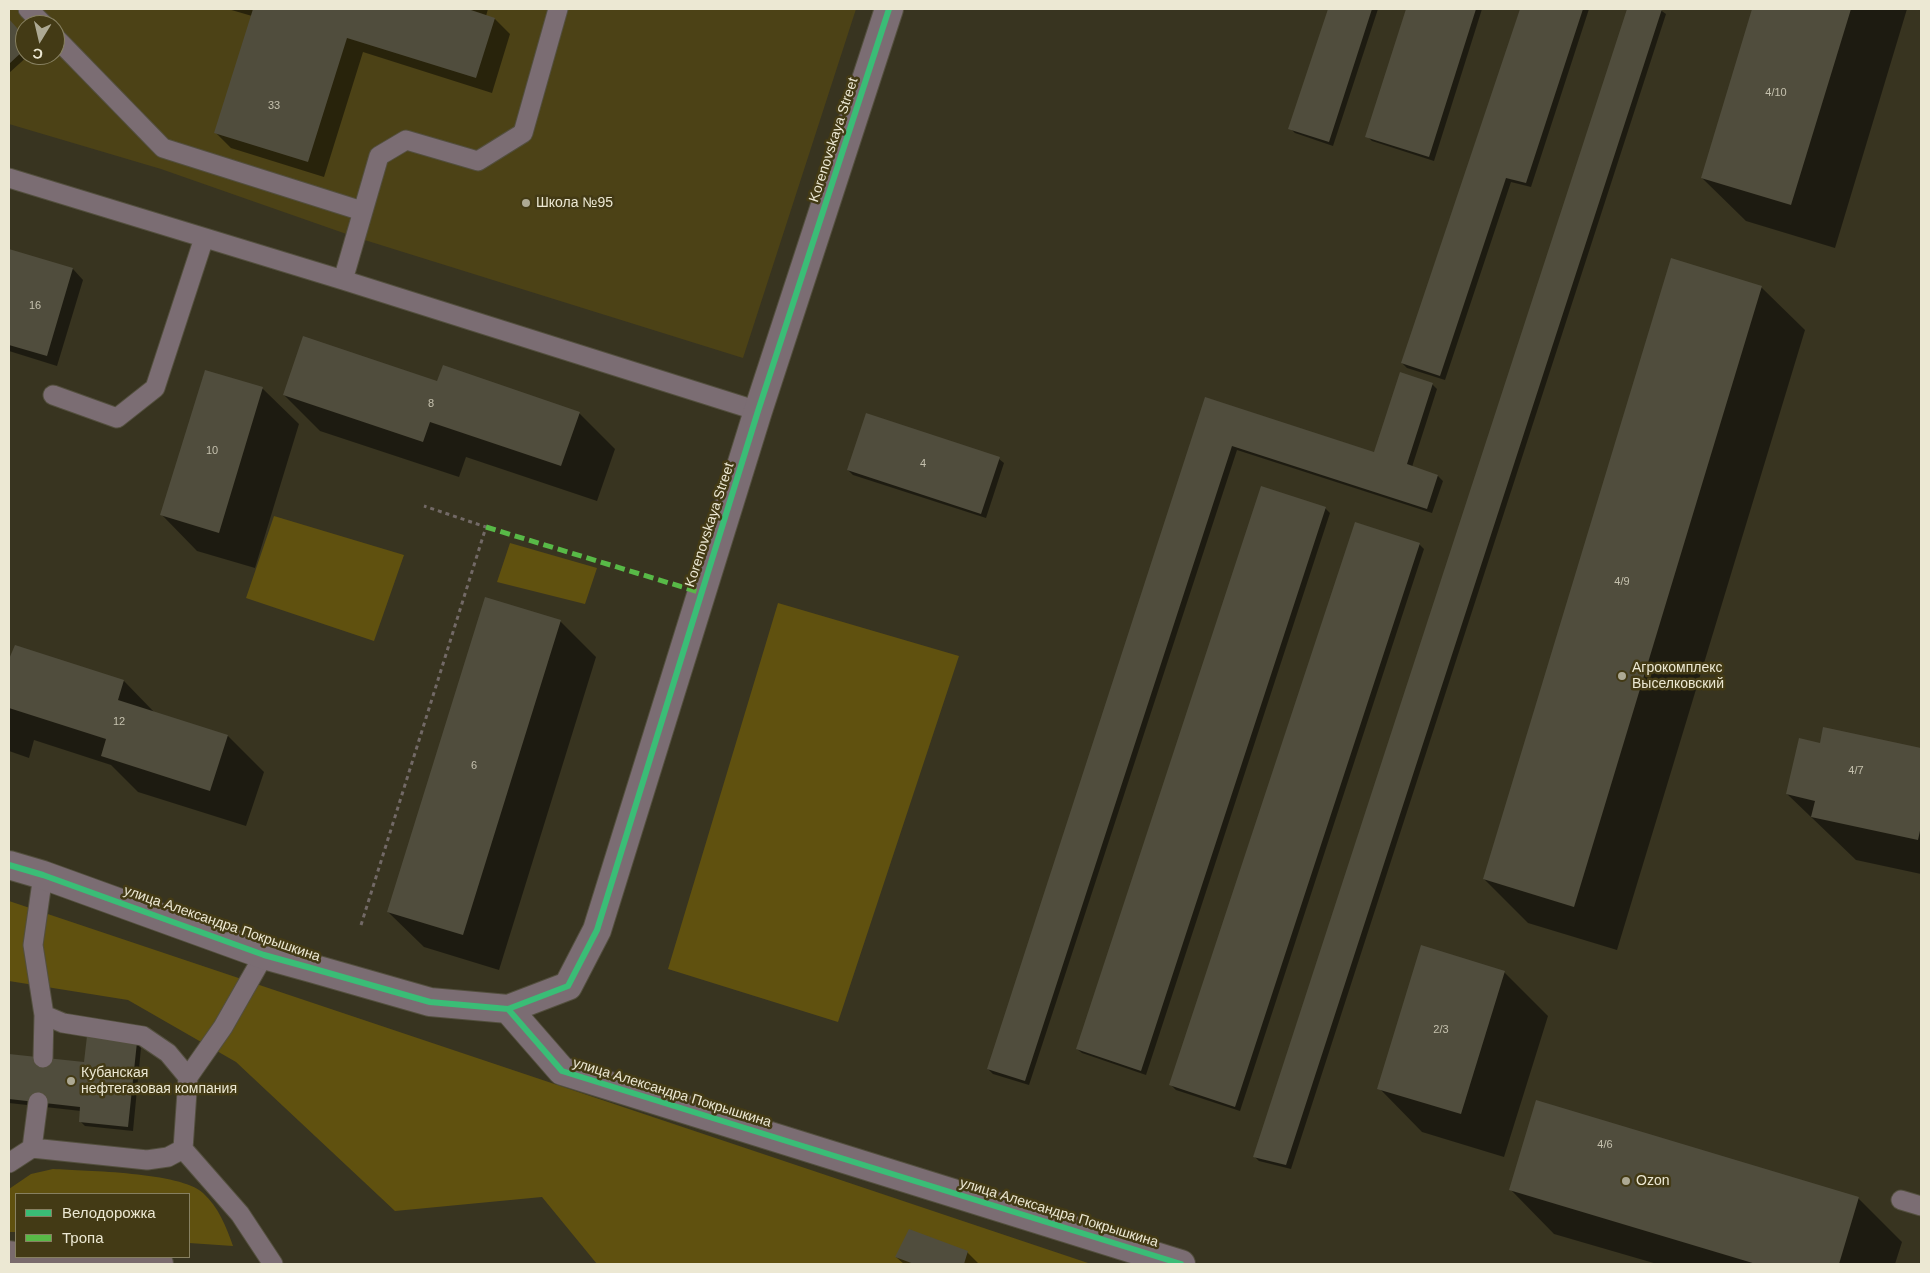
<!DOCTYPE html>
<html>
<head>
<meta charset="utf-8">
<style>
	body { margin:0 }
	#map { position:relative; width:1930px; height:1273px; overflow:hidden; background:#383420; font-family:Arial,sans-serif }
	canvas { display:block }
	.frame { position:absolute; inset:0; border:10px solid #ece8d3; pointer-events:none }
	.legend { position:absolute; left:15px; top:1193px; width:175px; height:65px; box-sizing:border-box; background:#433a15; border:1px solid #878061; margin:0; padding:6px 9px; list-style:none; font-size:15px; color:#ece8d3 }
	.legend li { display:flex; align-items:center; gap:10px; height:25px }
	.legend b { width:25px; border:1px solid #878061 }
	.north { position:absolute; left:15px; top:15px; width:50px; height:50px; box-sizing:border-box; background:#433a15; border:1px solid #878061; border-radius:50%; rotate:189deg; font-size:14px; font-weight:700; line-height:20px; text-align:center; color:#ece8d3 }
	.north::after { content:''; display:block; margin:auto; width:18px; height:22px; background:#ada994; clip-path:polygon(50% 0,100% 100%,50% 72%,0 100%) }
</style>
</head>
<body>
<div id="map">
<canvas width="1930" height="1273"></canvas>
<div class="frame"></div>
<ul class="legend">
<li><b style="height:6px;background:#3abd76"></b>Велодорожка</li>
<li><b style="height:6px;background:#58b947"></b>Тропа</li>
</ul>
<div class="north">С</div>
</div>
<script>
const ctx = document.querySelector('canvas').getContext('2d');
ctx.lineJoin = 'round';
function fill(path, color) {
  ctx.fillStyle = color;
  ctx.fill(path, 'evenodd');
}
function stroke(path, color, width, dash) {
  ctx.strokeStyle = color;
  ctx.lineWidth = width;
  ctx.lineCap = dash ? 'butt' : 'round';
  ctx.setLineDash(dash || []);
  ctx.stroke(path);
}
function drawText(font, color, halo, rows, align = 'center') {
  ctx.font = font + ' Arial,sans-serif';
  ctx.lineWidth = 5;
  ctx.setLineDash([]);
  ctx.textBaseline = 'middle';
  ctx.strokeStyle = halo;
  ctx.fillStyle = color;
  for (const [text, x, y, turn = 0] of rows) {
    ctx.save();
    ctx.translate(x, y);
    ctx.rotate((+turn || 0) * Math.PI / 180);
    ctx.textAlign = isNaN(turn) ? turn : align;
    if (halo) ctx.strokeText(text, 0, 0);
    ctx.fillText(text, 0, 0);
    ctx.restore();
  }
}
fill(new Path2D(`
	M9,9H856L743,358L355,237L161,169L9,124ZM25,25H55V55H25Z`), '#4c4216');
fill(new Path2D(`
	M274,516L404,555L374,641L246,598Z
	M510,543L597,568L585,604L497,582Z
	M778,603L959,656L838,1022L668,969Z
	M9,901L1091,1264H597L542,1197L395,1211L236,1062L128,1000L9,981Z
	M53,1169C86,1171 181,1172 203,1193C219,1208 226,1226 233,1246L189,1243V1194H16V1232H9V1189L31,1174Z`), '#60510f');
fill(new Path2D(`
	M228,9H488L486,16L495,19L510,34L492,93L363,52L324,177L231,148L216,133L252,16Z
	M1329,9H1378L1333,146L1295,133L1290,128Z
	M1407,9H1482L1434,161L1372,141L1367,136Z
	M1521,9H1589L1531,187L1511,182L1445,380L1407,368L1402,363Z
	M1628,9H1659L1666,14L1291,1169L1259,1161L1254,1156Z
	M1753,9H1907L1835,248L1746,221L1702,178Z
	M9,21L25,38V55H29L9,73Z
	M9,250L73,269L83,280L57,366L9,351Z
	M1761,287L1805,330L1617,950L1528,923L1484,879Z
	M205,371L263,389L299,424L255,568L197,551L162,515Z
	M438,383L579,413L615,449L597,501L466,457L459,477L320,431L284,395Z
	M1432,384L1437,389L1412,467L1438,476L1443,481L1432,513L1237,450L1029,1085L993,1074L988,1069L1206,398L1375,453Z
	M999,459L1004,463L986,518L853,475L848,470Z
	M1325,508L1330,513L1146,1075L1082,1053L1077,1049Z
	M1419,544L1424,549L1240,1111L1176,1090L1171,1085Z
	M560,621L596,657L499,970L424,947L388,912Z
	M9,660L124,681L155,713L228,736L264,772L246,826L138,792L111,765L34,740L29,758L9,751Z
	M1824,728L1921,749V874L1856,860L1787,794L1821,744Z
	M1504,972L1548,1016L1504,1157L1422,1132L1379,1088Z
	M137,1043L141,1048L133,1131L85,1126L80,1121L81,1111L9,1103V1055L85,1063Z
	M1511,1190L1858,1198L1902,1242L1895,1264H1657L1554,1234Z
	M967,1252L978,1263L977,1264H904L896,1257Z`), '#0007');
fill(new Path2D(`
	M253,9H468L495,18L476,78L347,38L308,162L214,133Z
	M1328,9H1372L1329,142L1288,129Z
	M1406,9H1476L1429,157L1365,137Z
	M1520,9H1583L1526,183L1506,178L1440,376L1401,363Z
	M1627,9H1662L1286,1165L1253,1157Z
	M1752,9H1851L1791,205L1701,178Z
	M9,19L25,37V49L9,64Z
	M9,249L73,268L47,356L9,345Z
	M1671,258L1762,286L1574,907L1483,879Z
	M303,336L437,381L443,365L580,412L561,466L430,422L423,442L283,395Z
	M205,370L263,387L219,533L160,515Z
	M1400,372L1433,383L1407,464L1438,475L1427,509L1232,446L1025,1081L987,1069L1205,397L1374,452Z
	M866,413L1000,457L981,514L847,470Z
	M1261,486L1326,507L1141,1071L1076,1049Z
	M1355,522L1420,543L1235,1107L1169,1085Z
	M485,597L561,620L463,935L387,912Z
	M15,645L124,680L118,700L228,735L210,791L101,756L106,739L9,708V659Z
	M1823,727L1921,748V826L1918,840L1811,817L1815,801L1786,794L1799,738L1820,743Z
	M1421,945L1505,971L1461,1114L1377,1089Z
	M87,1036L137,1042L128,1127L79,1122L80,1107L9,1099V1054L84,1062Z
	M1536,1100L1859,1197L1839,1264H1756L1509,1190Z
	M909,1229L968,1251L964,1264H914L895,1257Z`), '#504d3d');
const service = new Path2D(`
	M28,9L44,25
	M55,37L163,148L362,211
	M9,178L343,280L758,411
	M343,280L379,156L406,140L478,161L523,133L558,9
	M53,395L117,418L155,388L204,238
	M43,875L33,945L44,1015L43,1058
	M44,1015L63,1023L143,1036L168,1053L188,1077
	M32,1148L38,1102
	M183,1149L240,1214L273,1264
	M9,1163L32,1148L147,1160L168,1157L183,1149L188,1077L223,1027L264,955
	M1901,1200L1921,1206`);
const minor = new Path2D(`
	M9,865L43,875L264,955L311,968L430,1002L508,1009L562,1071L1181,1264
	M508,1009L568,986L597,930L758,411L889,9`);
const primary = new Path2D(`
	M9,1255L16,1256
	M35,1257L159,1264`);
stroke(service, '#534f3e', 21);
stroke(minor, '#534f3e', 30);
stroke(primary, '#534f3e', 30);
stroke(new Path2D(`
	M361,925L486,527L424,506`), '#726966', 3, [4, 4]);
stroke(service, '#7b6d73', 19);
stroke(minor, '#7b6d73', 28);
stroke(primary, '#7a6b6d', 28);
stroke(new Path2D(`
	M486,527L702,593`), '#58b947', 5, [10, 5]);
stroke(new Path2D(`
	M9,865L43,875L264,955L311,968L430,1002L508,1009L562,1071L1181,1264
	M508,1009L568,986L597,930L758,411L889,9`), '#3abd76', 6);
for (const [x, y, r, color] of [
	[526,203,5,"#ada994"],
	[1622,676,5,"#ada994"],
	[71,1081,5,"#ada994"],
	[1626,1181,5,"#ada994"]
]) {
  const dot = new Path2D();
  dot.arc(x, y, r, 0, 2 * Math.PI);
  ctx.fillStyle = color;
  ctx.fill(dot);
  stroke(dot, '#433a15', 2);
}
drawText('11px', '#c5c1ae', null, [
	["4/10",1776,93],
	["33",274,106],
	["16",35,306],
	["8",431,404],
	["10",212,451],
	["4",923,464],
	["4/9",1622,582],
	["12",119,722],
	["6",474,766],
	["4/7",1856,771],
	["2/3",1441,1030],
	["4/6",1605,1145]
]);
drawText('14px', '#ece8d3', '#433a15', [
	["Korenovskaya Street",834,140,-72],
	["Korenovskaya Street",710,525,-72],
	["улица Александра Покрышкина",222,924,19],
	["улица Александра Покрышкина",672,1093,17],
	["улица Александра Покрышкина",1059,1213,17]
]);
drawText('14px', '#ece8d3', '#433a15', [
	["Школа №95",536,203],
	["Агрокомплекс",1632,668],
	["Выселковский",1632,684],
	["Кубанская",81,1073],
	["нефтегазовая компания",81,1089],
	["Ozon",1636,1181]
], 'left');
</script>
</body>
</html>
